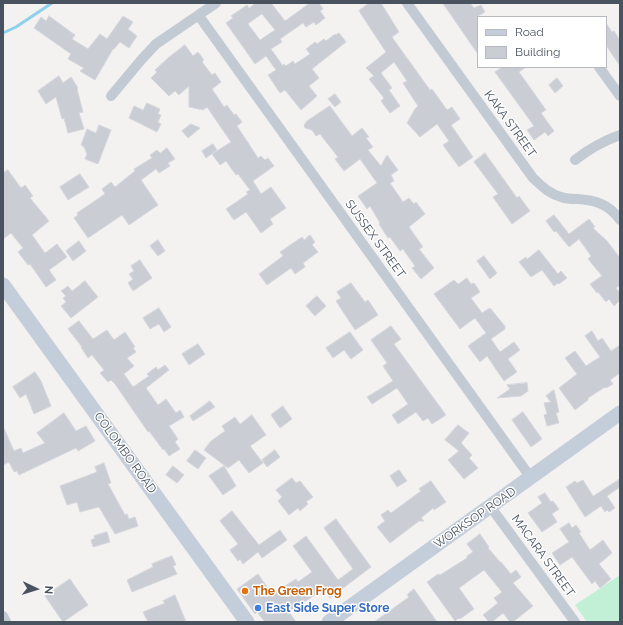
<!DOCTYPE html>
<html>
<head>
<meta charset="utf-8">
<style>
	body { margin:0 }
	#map { position:relative; width:623px; height:625px; overflow:hidden; background:#f4f1f1; font-family:Raleway,sans-serif }
	canvas { display:block }
	.frame { position:absolute; inset:0; border:4px solid #49535f; pointer-events:none }
	.legend { position:absolute; left:477px; top:16px; width:130px; height:52px; box-sizing:border-box; background:#fff; border:1px solid #b6babf; margin:0; padding:5px 7px; list-style:none; font-size:12px; color:#49535f }
	.legend li { display:flex; align-items:center; gap:8px; height:20px }
	.legend b { width:20px; border:1px solid #b6babf }
	.north { position:absolute; left:16px; top:569px; width:40px; height:40px; -webkit-text-stroke:3px #fff; paint-order:stroke; rotate:94deg; font-size:11px; font-weight:700; line-height:16px; text-align:center; color:#49535f }
	.north::after { content:''; display:block; margin:auto; width:14px; height:18px; background:#49535f; clip-path:polygon(50% 0,100% 100%,50% 72%,0 100%) }
</style>
</head>
<body>
<div id="map">
<canvas width="623" height="625"></canvas>
<div class="frame"></div>
<ul class="legend">
<li><b style="height:5px;background:#c4cdda"></b>Road</li>
<li><b style="height:11px;background:#cbcdd4"></b>Building</li>
</ul>
<div class="north">N</div>
</div>
<script>
const ctx = document.querySelector('canvas').getContext('2d');
ctx.lineJoin = 'round';
function fill(path, color) {
  ctx.fillStyle = color;
  ctx.fill(path, 'evenodd');
}
function stroke(path, color, width, dash) {
  ctx.strokeStyle = color;
  ctx.lineWidth = width;
  ctx.lineCap = dash ? 'butt' : 'round';
  ctx.setLineDash(dash || []);
  ctx.stroke(path);
}
function drawText(font, color, halo, rows, align = 'center') {
  ctx.font = font + ' Raleway,sans-serif';
  ctx.lineWidth = 3;
  ctx.setLineDash([]);
  ctx.textBaseline = 'middle';
  ctx.strokeStyle = halo;
  ctx.fillStyle = color;
  for (const [text, x, y, turn = 0] of rows) {
    ctx.save();
    ctx.translate(x, y);
    ctx.rotate((+turn || 0) * Math.PI / 180);
    ctx.textAlign = isNaN(turn) ? turn : align;
    if (halo) ctx.strokeText(text, 0, 0);
    ctx.fillText(text, 0, 0);
    ctx.restore();
  }
}
fill(new Path2D(`
	M620,575V622H587L575,605Z`), '#c1f0d7');
stroke(new Path2D(`
	M3,33L16,27L52,3`), '#8dd1ed', 3);
const building = new Path2D(`
	M256,3H271L285,21L310,3H319L323,9L320,11L325,18L316,25L314,22L306,27L303,23L280,39L282,42L271,49L283,66L284,64L286,66L293,61L295,64L310,54L306,49L315,42L317,44L324,39L326,41L335,34L336,35L339,33L346,42L312,69L319,78L309,86L317,96L301,110L285,90L280,93L268,75L276,70L266,56L255,64L226,23L233,18L231,16L247,5L249,8ZM262,14L275,30L260,40L248,24Z
	M369,3H381L399,32L392,37L399,47L430,90L432,89L447,110L452,107L460,119L451,125L473,157L459,167L443,145L449,141L437,124L420,137L407,123L415,109L418,106L403,83L407,81L394,62L381,73L392,88L389,90L400,106L390,113L381,101L384,98L369,79L374,76L366,68L386,52L359,11Z
	M443,3H470L474,8L481,5L485,12L478,16V54Z
	M49,16L75,35L72,39L88,49L100,34L107,39L123,16L133,22L128,29L137,36L129,48L120,42L114,49H113L95,80L80,71L84,68L68,59L71,54L34,28L41,17L46,21Z
	M606,23L612,32L614,31L620,40V66L606,45Z
	M185,45L193,56L198,52L204,60L202,62L212,75L215,73L221,82L212,89L224,107L227,105L234,115L236,114L242,122L237,126L258,158L261,156L265,160L268,158L274,166L253,181L261,194L271,187L286,208L270,219L273,224L261,233L246,212L234,220L226,209L248,194L246,192L250,190L238,174L236,175L226,161L220,165L212,154L231,142L207,107L203,110L189,107V86L179,95L175,91L169,96L151,78L157,72L155,70L168,58Z
	M503,67H526L519,72L546,110L541,113L554,131L548,136L545,132L534,140L527,130L534,126L495,72Z
	M59,76L63,83L71,77L78,88L77,89L83,112L79,113L84,129L68,133L64,118L62,119L56,97L46,104L38,91Z
	M557,78L563,86L555,93L549,85Z
	M335,94L341,102L335,107L328,99Z
	M147,103L160,109L158,114L161,115L158,122L161,124L157,132L129,118L134,106L143,110Z
	M330,106L352,136L362,128L369,137L366,138L373,147L368,150L381,166L387,155L398,170L391,175L394,181L390,183L403,202L409,198L414,204L416,202L425,214L409,227L423,247L419,249L434,268L421,279L412,268L415,266L403,249L400,251L390,237L388,238L379,224L380,223L370,206L367,209L358,196L377,183L360,159L344,171L335,159L338,157L320,134L316,136L312,130L305,128L304,125L307,121Z
	M191,124L200,128L188,138L182,131Z
	M99,125L111,130L98,164L85,159L87,154L84,147L81,145L87,129L96,133Z
	M213,144L217,150L206,158L202,151Z
	M167,148L175,159L168,163L170,166L159,173L156,169L141,180L158,205L129,225L122,215L88,238L74,218L78,215L77,213L105,194L102,189L111,182L115,187L135,171L134,169L152,158L150,155L157,150L160,153Z
	M485,153L517,198L519,196L530,211L512,224L493,197L498,194L474,162Z
	M8,170L21,188L25,185L33,196L30,198L49,221L32,235L45,253L57,244L67,257L49,270L56,280L46,287L30,264L28,265L18,252L23,248L11,233L3,239V173Z
	M80,174L89,187L68,200L60,187Z
	M554,215L569,234L589,219L595,227L593,228L607,241L620,258V285L616,288L620,293V300L614,306L609,299L606,302L598,292L597,293L590,284L602,276L588,259L591,256L579,239L569,247L556,231L554,232L546,221Z
	M310,235L315,242L312,245L318,252L303,263L305,267L295,274L291,268L267,285L259,274L283,256L280,252L302,237L304,240Z
	M158,240L165,251L158,256L150,246Z
	M79,241L86,251L73,261L66,251Z
	M539,250L558,274L561,271L567,278L559,284L558,283L554,286L542,270L531,277L519,262L526,257L527,259Z
	M484,256L497,273L490,279L477,261Z
	M140,260L152,278L133,291L128,283L133,279L129,274L134,271L131,266Z
	M467,278L471,284L474,283L480,292L471,298L482,313L490,308L505,326V329L491,339L500,352L514,342L520,350L508,359L517,372L504,381L487,356L480,362L468,346L486,333L475,318L460,329L434,294L454,280L458,284Z
	M85,281L98,297L71,318L61,306L66,302L63,298L66,296L61,291L68,286L72,291Z
	M351,283L365,302L368,300L378,315L355,330L336,301L341,298L337,292Z
	M317,296L326,306L315,316L306,306Z
	M159,308L171,327L164,332L159,324L150,329L143,318Z
	M79,321L93,339L107,330L114,340L125,332L135,347L133,348L136,352L127,358L134,366L124,374L133,387L149,376L147,374L156,367L158,370L165,365L169,370L146,388L158,405L166,399L176,413L180,410L184,417L169,426L178,439L175,442L180,449L169,456L164,449L163,450L149,431L148,432L115,384L111,380L108,382L100,373L104,370L92,355L88,358L81,347H82L68,329Z
	M391,326L401,339L394,344L446,415L432,424L428,418L423,421L416,412L398,424L392,415L408,404L397,388L372,404L367,397L393,381L383,366L387,363L371,340Z
	M592,331L598,341L602,338L611,351L620,345V373L610,380L613,384L606,388L605,387L588,398V400L575,410L559,388L577,374L565,358L575,351L586,366L600,357L585,336Z
	M350,332L363,350L351,359L344,350L333,358L326,348Z
	M198,344L205,354L189,365L182,354Z
	M35,372L41,381L51,406L34,414L26,394L20,398L13,387Z
	M527,383L528,391L521,396L497,398L510,389L507,385Z
	M554,390L559,412L556,413L559,423L547,426L544,415L547,414L544,403L551,402L546,396Z
	M210,401L215,407L193,421L190,416Z
	M283,406L292,419L280,428L271,415Z
	M523,412L542,439L531,447L512,420Z
	M64,413L76,431L86,426L95,441L78,451L76,448L19,475L17,471L14,472L9,462L3,465V426L14,451L21,448L23,453L45,443L37,433Z
	M252,415L266,435L250,446L263,463L249,473L239,460L228,468L204,450L211,441L225,431L222,426L235,417L240,424Z
	M458,425L469,433L461,443L472,455L469,458L478,468L464,479L448,460L459,451L445,440Z
	M195,450L206,458L198,469L187,461Z
	M275,450L280,457L267,467L262,460Z
	M104,463L111,483L108,484L125,515L127,514L129,519L135,517L138,526L115,534L99,507L80,512L77,502L67,505L60,486L97,472L95,467Z
	M173,466L184,475L177,483L166,475Z
	M224,466L236,486L223,495L209,476Z
	M399,470L407,481L397,487L390,476Z
	M292,478L296,483L300,481L313,497L306,502L308,504L300,511L298,508L289,515L278,501L282,497L276,490Z
	M620,479V487L607,496L615,508L609,512L607,510L605,512L601,506L585,517L566,487L575,481L577,483L583,480L593,496Z
	M431,481L446,502L434,510L433,508L421,518L424,521H419L390,543L377,527L385,521L381,515L388,510L391,513L421,491L419,489Z
	M545,493L551,502L553,501L559,509L552,514L557,522L542,532L528,513L542,503L538,497Z
	M232,511L259,545L280,530L287,540L262,558L258,552L243,564L240,559L238,561L230,550L238,544L220,521Z
	M336,519L371,567L330,598L326,592L323,594L321,591L289,612L296,622H265L257,612L255,614L237,589L258,574L272,594L296,579L298,582L312,572L293,546L306,536L338,580L353,569L324,528Z
	M569,523L572,528L576,525L581,532L579,533L590,550L603,540L612,553L599,564L611,579L600,588L595,581L592,584L572,557L560,565L552,553L569,542L560,529Z
	M107,532L110,542L93,547L91,540L95,538L94,536Z
	M480,534L489,547L488,548L500,562H501L511,574L516,570L521,577L513,583L533,606L513,622H510L503,613L492,622H489L483,615L498,603L494,598L502,592L484,570L459,588L474,609L460,619L459,618L455,621L427,582L438,574L440,575L467,558V556L473,552L467,544Z
	M172,556L176,565L173,566L177,574L132,592L127,580L153,567L152,564Z
	M70,579L88,605L63,622L45,596Z
	M414,589L437,622H374L409,597L407,595Z
	M175,595L186,622H148L143,612L165,603L163,601Z`);
fill(building, '#cbcdd4');
stroke(building, '#d5d7dd', 1);
stroke(new Path2D(`
	M407,3L533,178C542,186 549,194 561,197C566,199 572,199 577,199C595,200 609,204 620,220
	M199,16L531,478
	M599,67L620,96
	M111,96L142,59L156,44L216,3
	M575,160C589,149 603,141 620,135
	M490,506L575,622
	M3,616L6,622`), '#c2cad3', 10);
stroke(new Path2D(`
	M3,285L247,622
	M329,622L620,413`), '#c4cdda', 15);
for (const [x, y, r, color] of [
	[245,591,4,"#e8710a"],
	[258,608,4,"#3f7fe0"]
]) {
  const dot = new Path2D();
  dot.arc(x, y, r, 0, 2 * Math.PI);
  ctx.fillStyle = color;
  ctx.fill(dot);
  stroke(dot, '#fff', 1.5);
}
drawText('12px', '#49535f', '#fff', [
	["KAKA STREET",510,124,54],
	["SUSSEX STREET",375,239,54],
	["COLOMBO ROAD",125,453,54],
	["WORKSOP ROAD",475,518,-35],
	["MACARA STREET",543,556,54]
]);
drawText('bold 12px', '#c56008', '#fff', [
	["The Green Frog",253,591]
], 'left');
drawText('bold 12px', '#366cbe', '#fff', [
	["East Side Super Store",266,608]
], 'left');
</script>
</body>
</html>
